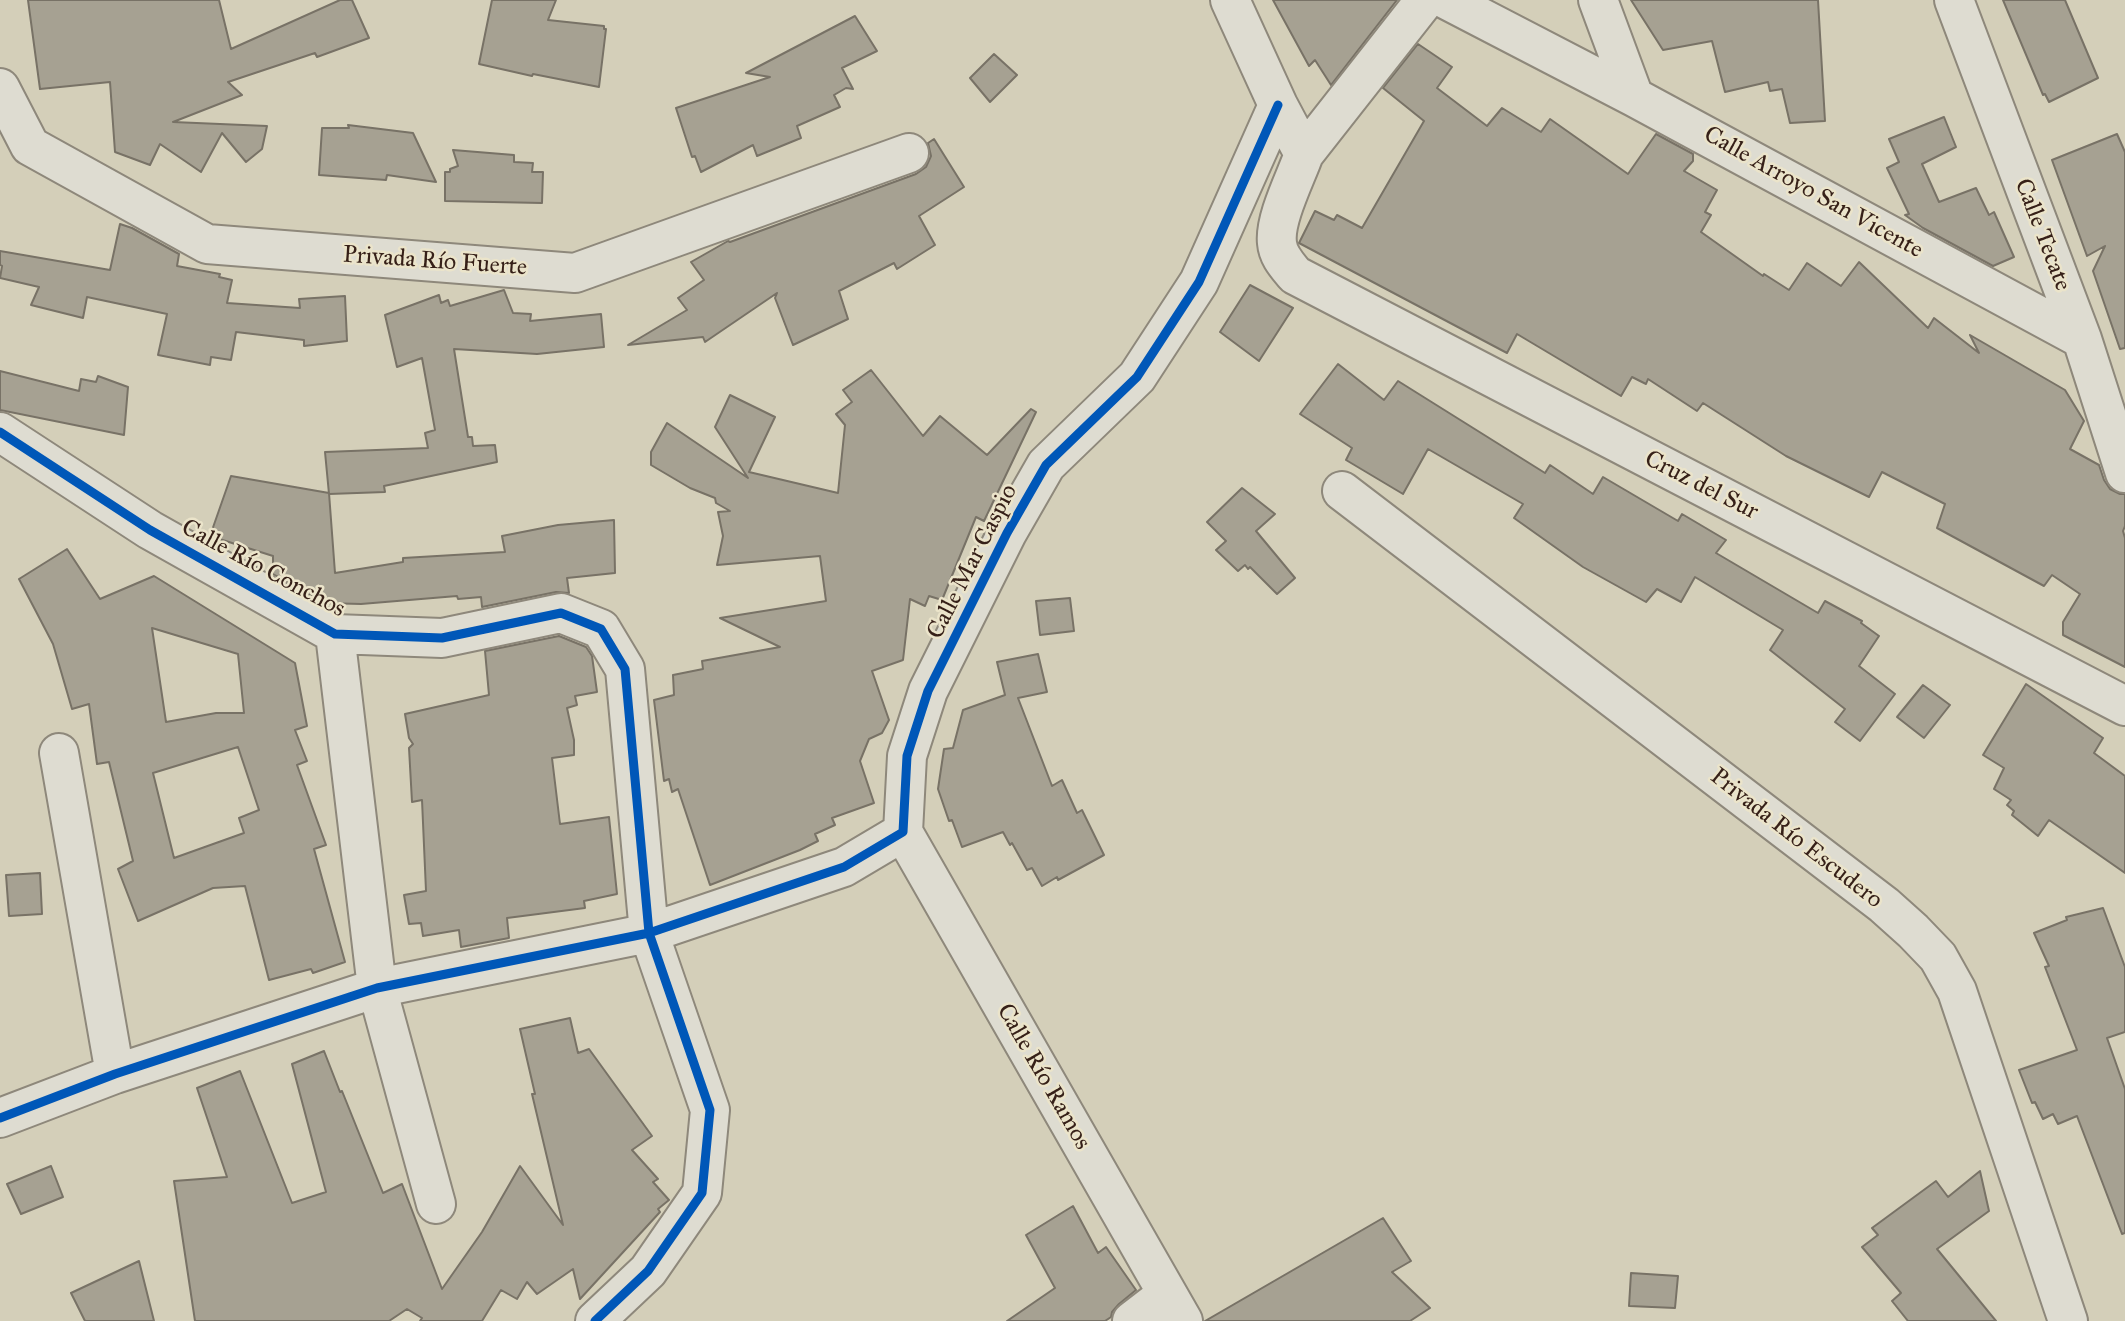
<!DOCTYPE html>
<html>
<head>
<meta charset="utf-8">
<style>
	body { margin:0 }
	canvas { display:block; background:#d4cfb9 }
</style>
</head>
<body>
<canvas width="2125" height="1321"></canvas>
<script>
const ctx = document.querySelector('canvas').getContext('2d');
ctx.lineJoin = 'round';
function fill(path, color) {
  ctx.fillStyle = color;
  ctx.fill(path, 'evenodd');
}
function stroke(path, color, width, dash) {
  ctx.strokeStyle = color;
  ctx.lineWidth = width;
  ctx.lineCap = dash ? 'butt' : 'round';
  ctx.setLineDash(dash || []);
  ctx.stroke(path);
}
function drawText(font, color, halo, rows, align = 'center') {
  ctx.font = font + ' "IM FELL Great Primer",serif';
  ctx.lineWidth = 5;
  ctx.setLineDash([]);
  ctx.textBaseline = 'middle';
  ctx.strokeStyle = halo;
  ctx.fillStyle = color;
  for (const [text, x, y, turn = 0] of rows) {
    ctx.save();
    ctx.translate(x, y);
    ctx.rotate((+turn || 0) * Math.PI / 180);
    ctx.textAlign = isNaN(turn) ? turn : align;
    if (halo) ctx.strokeText(text, 0, 0);
    ctx.fillText(text, 0, 0);
    ctx.restore();
  }
}
const building = new Path2D(`
	M28,0H219L231,49L340,0H352L369,38L317,57L315,53L228,82L242,95L173,122L267,126L262,149L246,162L222,133L201,172L160,144L150,165L115,152L110,82L40,89Z
	M492,0H556L548,20L604,26V29H606L599,87L533,74L532,76L479,64Z
	M1273,0H1397L1331,85L1315,60L1309,66Z
	M1631,0H1818L1825,121L1790,123L1782,89L1770,91L1768,82L1725,92L1712,41L1663,50Z
	M2003,0H2065L2098,78L2049,102L2045,94L2043,95Z
	M855,16L877,51L842,68L853,89L846,88L834,95L840,107L797,126L801,138L757,156L753,145L701,172L695,156L692,157L676,108L770,77L746,73Z
	M1418,44L1452,67L1437,88L1487,126L1502,108L1541,132L1550,119L1628,174L1656,134L1693,154V161L1684,171L1717,190L1705,212L1711,215L1701,232L1763,276L1764,274L1789,290L1807,263L1841,286L1859,262L1928,328L1934,318L1979,353L1970,335L2065,390L2084,421L2070,449L2099,465L2104,480L2110,489L2120,494H2125V526L2123,531L2125,538V667L2063,635V622L2080,594L2052,575L2044,586L1937,528L1945,504L1882,472L1869,497L1786,456L1703,403L1697,411L1648,379L1646,384L1632,377L1621,396L1517,334L1507,353L1299,243L1315,211L1334,220L1337,215L1362,228L1424,121L1383,88Z
	M994,54L1017,75L990,102L970,78Z
	M1944,117L1956,147L1922,164L1939,202L1976,188L1989,215L1994,212L2014,257L1993,266L1923,228L1905,215L1909,214L1887,168L1899,162L1889,139Z
	M348,125L413,133L436,182L387,175L386,180L319,175L322,128H349Z
	M2117,134L2125,152V348L2120,349L2093,271L2105,246L2087,256L2052,160Z
	M934,139L964,187L919,216L935,245L897,269L894,263L839,291L848,319L793,345L775,298L777,293L705,342L703,337L628,345L687,310L678,298L704,280L691,262L728,241L730,242L916,174L926,167L931,156L928,143Z
	M453,150L514,155V162L533,163L532,172H543L542,203L445,201V172H450V169L458,166Z
	M120,224L132,228L179,254L177,266L220,274L219,277L232,280L227,303L300,308L299,299L345,296L347,341L304,346V340L236,332L231,360L211,357L210,365L158,355L167,314L87,297L83,318L31,305L39,287L0,278L2,266L0,265V251L110,270Z
	M1250,285L1293,308L1259,361L1220,332Z
	M504,290L513,313L531,314L530,321L601,314L604,347L537,354L454,349L468,437H472L473,446L495,445L497,462L384,486L385,492L329,494L325,452L428,448L425,433L435,430L422,358L397,367L385,315L439,295L441,303L448,300L450,306Z
	M1338,364L1384,400L1398,381L1545,473L1550,465L1593,494L1603,477L1678,521L1682,514L1726,540L1716,553L1818,613L1825,601L1862,621L1861,623L1879,636L1859,666L1895,694L1860,741L1835,722L1845,709L1770,650L1783,630L1695,577L1681,602L1657,589L1646,602L1583,567L1514,518L1523,504L1428,449L1403,494L1346,460L1352,448L1300,414Z
	M871,370L923,436L940,416L987,455L1031,409L1036,412L984,521L976,517L942,600L929,596L925,606L910,599L903,660L872,671L889,720L882,733L869,739L860,761L874,803L832,818L835,825L815,834L818,841L800,850L710,885L678,789L672,792L669,779L664,781L654,700L674,695L673,675L703,669L702,661L780,647L720,618L826,601L820,556L717,565L723,536L718,512L730,511L716,503L715,498L690,488L651,465V452L667,423L748,478L715,427L730,395L775,417L749,472L838,493L845,425L836,414L852,402L843,390Z
	M0,371L79,391L81,379L96,382L98,376L128,387L124,435L0,410Z
	M231,476L329,493L335,573L403,562V558L505,552L502,536L558,525L614,520L615,573L567,578L569,593L556,592L482,607L481,597L458,599L457,596L361,604L324,603L273,574V556L210,536Z
	M1242,488L1275,514L1256,531L1295,578L1277,594L1250,567L1248,569L1245,565L1238,571L1216,550L1226,541L1207,522Z
	M67,549L100,599L154,576L295,663L307,726L295,730L307,761L297,765L326,845L314,849L345,962L313,973L311,969L269,980L245,886L213,888L138,921L118,869L133,861L109,762L97,764L89,704L72,709L53,644L19,579ZM152,628L238,654L244,713H216L166,722ZM238,747L259,810L239,818L244,833L174,858L153,773Z
	M1070,598L1074,631L1040,635L1036,601Z
	M559,636L586,647L592,656L597,692L575,696L577,705L567,708L574,740V755L552,758L560,824L609,817L617,894L584,901L585,908L507,918L509,938L461,947L459,930L423,936L421,923L409,924L404,895L426,891L422,800L412,802L409,748L413,744L409,738L405,714L489,695L485,651Z
	M1038,654L1047,692L1018,698L1052,786L1062,780L1077,813L1082,810L1104,855L1058,880L1057,877L1042,886L1032,868L1027,870L1012,843L1010,845L1003,832L962,847L952,820L949,821L938,789L944,749L953,748L963,710L1005,695L997,662Z
	M2026,684L2103,738L2094,753L2125,776V873L2049,820L2038,836L2012,815L2014,811L2007,805L2011,800L1994,789L2004,768L1983,755Z
	M1923,685L1950,705L1924,738L1897,717Z
	M40,873L42,914L9,916L6,875Z
	M2103,908L2125,967V1032L2107,1038L2125,1089V1233L2122,1234L2077,1116L2058,1124L2053,1114L2043,1119L2035,1102L2032,1103L2019,1070L2077,1050L2045,967L2049,966L2034,933L2067,920L2066,917Z
	M570,1018L578,1053L589,1049L652,1136L632,1150L658,1179L653,1182L669,1200L658,1209L660,1212L580,1299L573,1269L537,1294L527,1282L517,1299L501,1290L482,1321H420L422,1318L407,1309L389,1321H195L174,1181L227,1177L197,1088L240,1071L292,1203L326,1192L292,1064L324,1051L340,1092L342,1091L383,1193L402,1184L442,1289L482,1232L520,1166L563,1225L532,1094H535L520,1029Z
	M51,1166L63,1197L21,1214L7,1184Z
	M1980,1171L1989,1211L1937,1249L1996,1321H1908L1892,1301L1901,1293L1862,1247L1878,1235L1872,1228L1936,1181L1948,1197Z
	M1073,1206L1098,1253L1106,1247L1136,1290L1119,1304L1112,1312L1111,1317L1105,1321H1007L1055,1288L1026,1235Z
	M1383,1218L1411,1261L1392,1272L1430,1308L1410,1321H1205Z
	M139,1261L154,1321H85L71,1293Z
	M1631,1273L1678,1276L1675,1308L1629,1306Z`);
fill(building, '#a6a192');
stroke(building, '#787266', 2);
const minor = new Path2D(`
	M1230,0L1278,105L1304,154C1296,177 1274,219 1277,243C1278,256 1287,265 1295,275L2125,706
	M1447,0L1634,97L2082,339
	M1598,0L1634,97
	M1954,0L2082,339L2125,473
	M0,88L30,146L207,244L575,273L909,153
	M1304,154L1425,0
	M0,432L150,530L335,634L442,638L561,613L601,629L625,669L649,933L710,1110L702,1193L648,1271L595,1321
	M1342,491L1884,905L1913,931L1938,957L1957,991L2068,1321
	M335,634L377,988L436,1204
	M59,753L115,1074
	M903,832L1183,1321
	M0,1118L115,1074L377,988L649,933L844,867L903,832L907,756L928,691L1007,533L1046,465L1137,377L1199,282L1278,105
	M1132,1321L1167,1294`);
stroke(minor, '#8e887b', 42);
stroke(minor, '#dedcd1', 38);
stroke(new Path2D(`
	M0,432L150,530L335,634L442,638L561,613L601,629L625,669L649,933L710,1110L702,1193L648,1271L595,1321
	M0,1118L115,1074L377,988L649,933L844,867L903,832L907,756L928,691L1007,533L1046,465L1137,377L1199,282L1278,105`), '#0057b8', 9);
drawText('24px', '#362018', '#ebe4ca', [
	["Calle Arroyo San Vicente",1813,193,29],
	["Calle Tecate",2042,235,69],
	["Privada Río Fuerte",435,262,4],
	["Cruz del Sur",1701,486,27],
	["Calle Mar Caspio",973,562,-63],
	["Calle Río Conchos",263,569,28],
	["Privada Río Escudero",1796,839,38],
	["Calle Río Ramos",1043,1077,60]
]);
</script>
</body>
</html>
